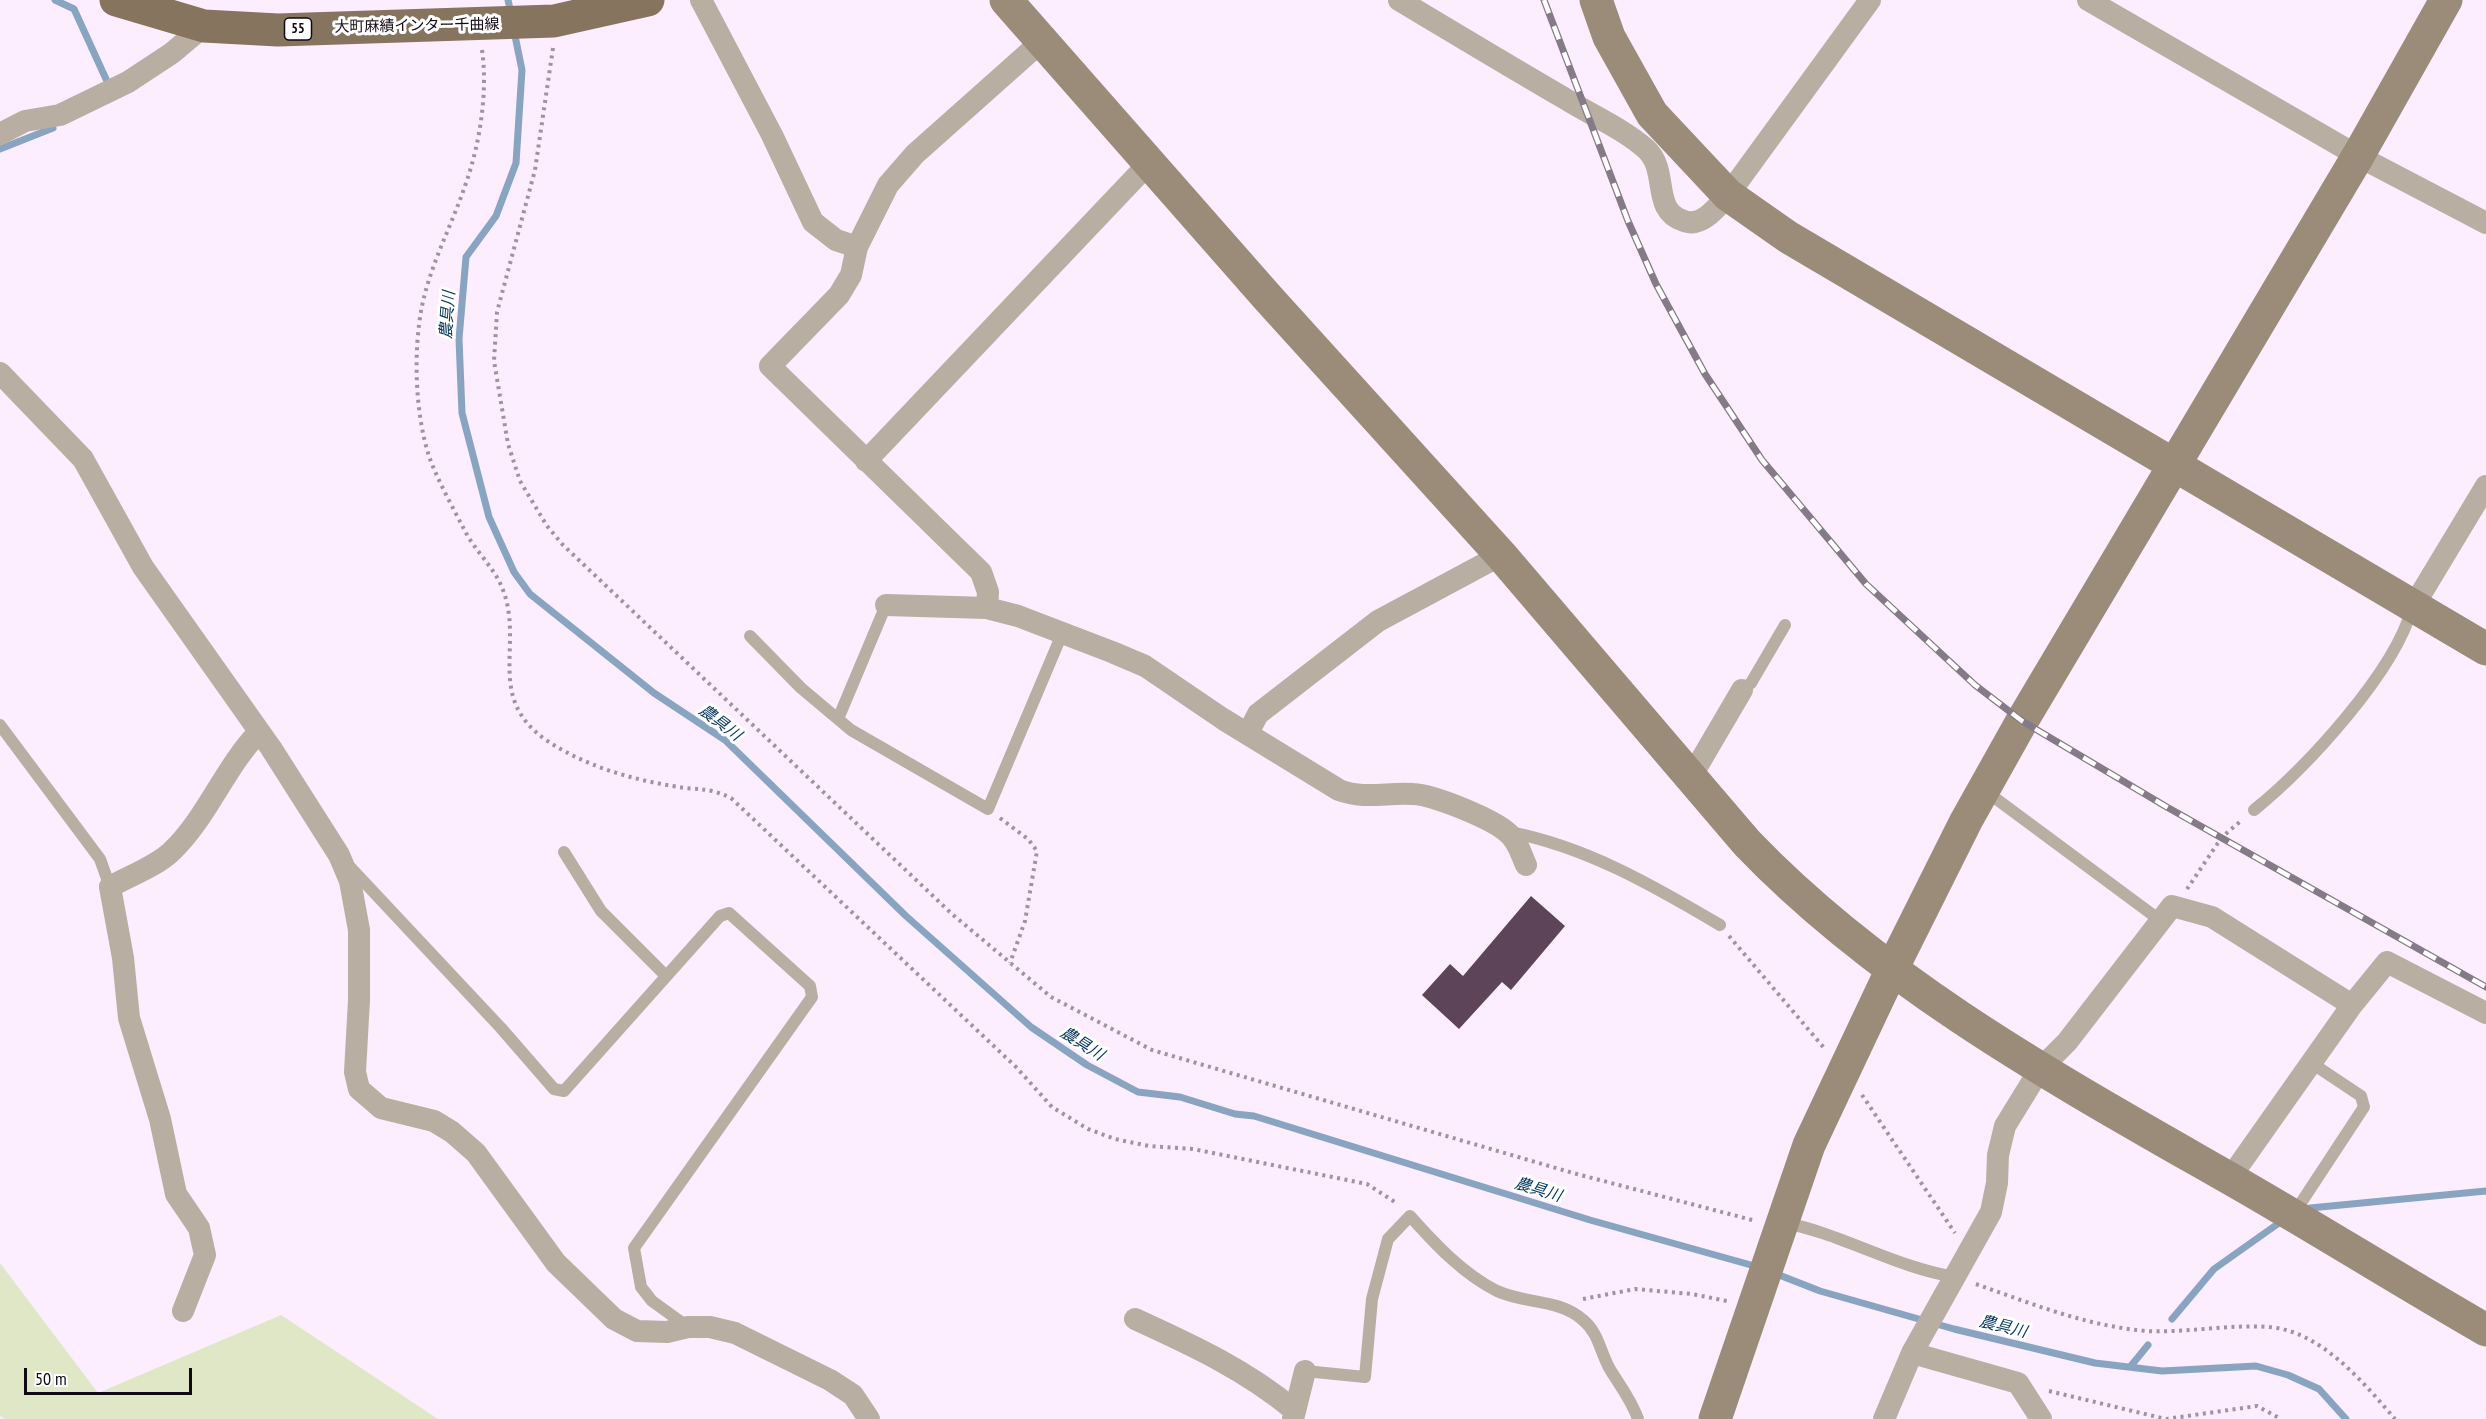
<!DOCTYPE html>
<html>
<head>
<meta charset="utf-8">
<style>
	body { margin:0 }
	#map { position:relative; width:2486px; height:1419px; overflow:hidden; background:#fcedff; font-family:"PT Sans Narrow",sans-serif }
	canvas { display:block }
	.scale { position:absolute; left:24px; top:1368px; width:168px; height:27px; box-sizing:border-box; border:3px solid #110913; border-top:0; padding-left:8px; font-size:18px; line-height:21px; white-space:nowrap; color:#110913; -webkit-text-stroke:4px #fff; paint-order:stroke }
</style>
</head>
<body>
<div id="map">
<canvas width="2486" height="1419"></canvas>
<div class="scale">50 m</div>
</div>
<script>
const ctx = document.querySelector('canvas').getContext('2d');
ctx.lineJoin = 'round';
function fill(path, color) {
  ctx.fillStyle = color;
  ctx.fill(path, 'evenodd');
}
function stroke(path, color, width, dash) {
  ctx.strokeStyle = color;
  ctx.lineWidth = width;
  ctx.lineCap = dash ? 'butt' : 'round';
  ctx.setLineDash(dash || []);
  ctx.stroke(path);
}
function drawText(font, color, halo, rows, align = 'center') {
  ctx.font = font + ' "PT Sans Narrow","Noto Sans JP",sans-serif';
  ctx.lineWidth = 6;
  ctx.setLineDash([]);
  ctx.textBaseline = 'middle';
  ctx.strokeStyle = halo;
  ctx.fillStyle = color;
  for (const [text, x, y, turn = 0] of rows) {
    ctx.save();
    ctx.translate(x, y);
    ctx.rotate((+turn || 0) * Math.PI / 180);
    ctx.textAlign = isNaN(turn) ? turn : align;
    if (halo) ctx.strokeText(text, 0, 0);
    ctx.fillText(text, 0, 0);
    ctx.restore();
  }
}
fill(new Path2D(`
	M0,1263L98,1393L281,1315L438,1419H5L0,1416Z`), '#e0e7c7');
stroke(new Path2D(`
	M55,0L74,9L106,79
	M508,0L511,14
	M514,31L522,70L516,163L496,216L466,257L459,339L462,413L489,517L514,572L530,594L654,693L725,740L906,916L1031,1027L1087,1065L1138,1092L1180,1097L1235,1114L1254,1116L1590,1220L1758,1267
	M0,149L53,128
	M2310,1208L2486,1191
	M1774,1273L1820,1291L1954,1329L2095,1363L2162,1371L2256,1366L2288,1375L2319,1389L2346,1419
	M2172,1319L2214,1269L2279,1223
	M2130,1367L2148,1345`), '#88a4c1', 7);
fill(new Path2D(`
	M1531,896L1565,926L1511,990L1502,982L1459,1029L1422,995L1450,964L1463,976Z`), '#5e4458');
stroke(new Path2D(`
	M553,48L535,170L497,312L494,361L508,444L520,481L547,526L563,545L952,914L1051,997L1152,1050L1573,1173L1756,1221
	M482,50C488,91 480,143 466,183C452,225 431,263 422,306C413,351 415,416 430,459C439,483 453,508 465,531C475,551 495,568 503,590C524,645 485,697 546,740C583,765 629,779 673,786C698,791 706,786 731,798L1016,1067L1052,1107L1088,1129L1115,1139L1149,1146L1193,1149L1367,1184L1398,1204
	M1000,818L1028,839L1037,851L1025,921L1010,963
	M2187,889L2222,837L2242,820
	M1729,936L1825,1049
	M1862,1095L1955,1233
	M1976,1284C2032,1304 2087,1326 2146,1331C2187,1333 2229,1324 2269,1327C2321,1331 2363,1382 2395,1419
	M1583,1299L1635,1289L1692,1294L1727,1301
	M2049,1391L2166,1419L2257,1406L2281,1419`), '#9f92a1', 4, [3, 4.5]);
stroke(new Path2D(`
	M750,636L801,688L851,730L988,809L1062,634
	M1742,690L1751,683L1785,625
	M838,719L886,605
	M0,725L100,859L110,887
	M1984,794L1995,798L2161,921
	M2254,810C2306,768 2395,672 2412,608
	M1509,832C1585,846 1654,886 1720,925
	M564,852L601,911L666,976
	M351,868L501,1028L554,1089L564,1091L720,916L729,913L810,986L812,997L634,1248L641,1287L652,1301L688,1327
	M2293,1215L2364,1107L2361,1096L2310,1062
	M1785,1223C1843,1234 1894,1267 1955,1277
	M1305,1371L1365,1377L1372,1299L1388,1239L1410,1216C1435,1244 1463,1274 1497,1291C1525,1304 1560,1299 1583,1320C1600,1334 1600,1354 1611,1371C1621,1387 1632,1401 1638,1419`), '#b8aea1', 12);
stroke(new Path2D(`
	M701,0L772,135L813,222L836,240L857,247
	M1399,0C1454,33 1509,66 1564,98C1591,115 1622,128 1646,149C1670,171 1650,210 1684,221C1702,228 1718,206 1728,195L1870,0
	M2088,0L2358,156L2486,223
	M0,134L25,121L60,115L128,82L172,53L204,26
	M0,373L83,459L143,567L271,748L339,855L350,881L359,930V1000L355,1072L359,1089L381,1108L434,1121L452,1132L476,1153L556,1263L614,1319L637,1331L667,1332L688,1327H710L735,1333L830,1380L853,1395L869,1419
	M866,461L1151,161
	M886,605L987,608L1018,616L1112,652L1145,666L1223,719L1339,790C1365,800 1387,792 1413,794C1434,795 1493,819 1508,833C1518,841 1521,854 1526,865
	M2413,607L2486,486
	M987,608L988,592L981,572L770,366L839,295L851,275L857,247L888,185L915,154L1042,41
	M1248,733L1258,714L1378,621L1501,555
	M1691,777L1742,690
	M2352,1005L2387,962L2486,1013
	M183,1311L205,1255L199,1228L176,1194L160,1119L129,1018L123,958L110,887C129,876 155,867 171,852C207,818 224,768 259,732
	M1135,1319C1192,1345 1246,1370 1294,1410
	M1912,1353L2018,1383L2041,1419
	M1293,1419L1305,1371
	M1884,1419L1912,1353L1991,1212L1997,1183L1998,1155L2005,1126L2040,1069L2067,1042L2172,906L2212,917L2352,1005L2230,1178`), '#b8aea1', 22);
stroke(new Path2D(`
	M1006,0L1268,298L1501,555L1747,843C1882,984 2061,1082 2229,1178C2315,1227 2399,1280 2486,1330
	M1596,0L1609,37L1652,114L1728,195L1788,237L2486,649
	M1715,1419L1809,1145L1893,967L1966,821L2022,721L2358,156L2446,0`), '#9b8c7a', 33);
stroke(new Path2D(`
	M116,0L204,26L278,30L554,21L648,0`), '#86745e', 33);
const rail = new Path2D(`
	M1544,0L1628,221L1656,284L1705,374L1762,460L1866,584L1975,685L2022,721L2165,806L2486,987`);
stroke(rail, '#857a88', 7);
stroke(rail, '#fff', 4.5, [14]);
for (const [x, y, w] of [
	[298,29,27]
]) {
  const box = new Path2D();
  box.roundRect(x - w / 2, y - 11, w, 22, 4.5);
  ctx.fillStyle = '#fff';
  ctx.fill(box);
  stroke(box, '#110913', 1.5);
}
drawText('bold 14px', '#110913', null, [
	["55",298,29]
]);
drawText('15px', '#110913', '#fff', [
	["大町麻績インター千曲線",417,26,-1]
]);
drawText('italic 16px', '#03345a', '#fff', [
	["農具川",448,315,-86],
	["農具川",720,723,37],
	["農具川",1082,1044,32],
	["農具川",1538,1190,17],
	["農具川",2003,1327,14]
]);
</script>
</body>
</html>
